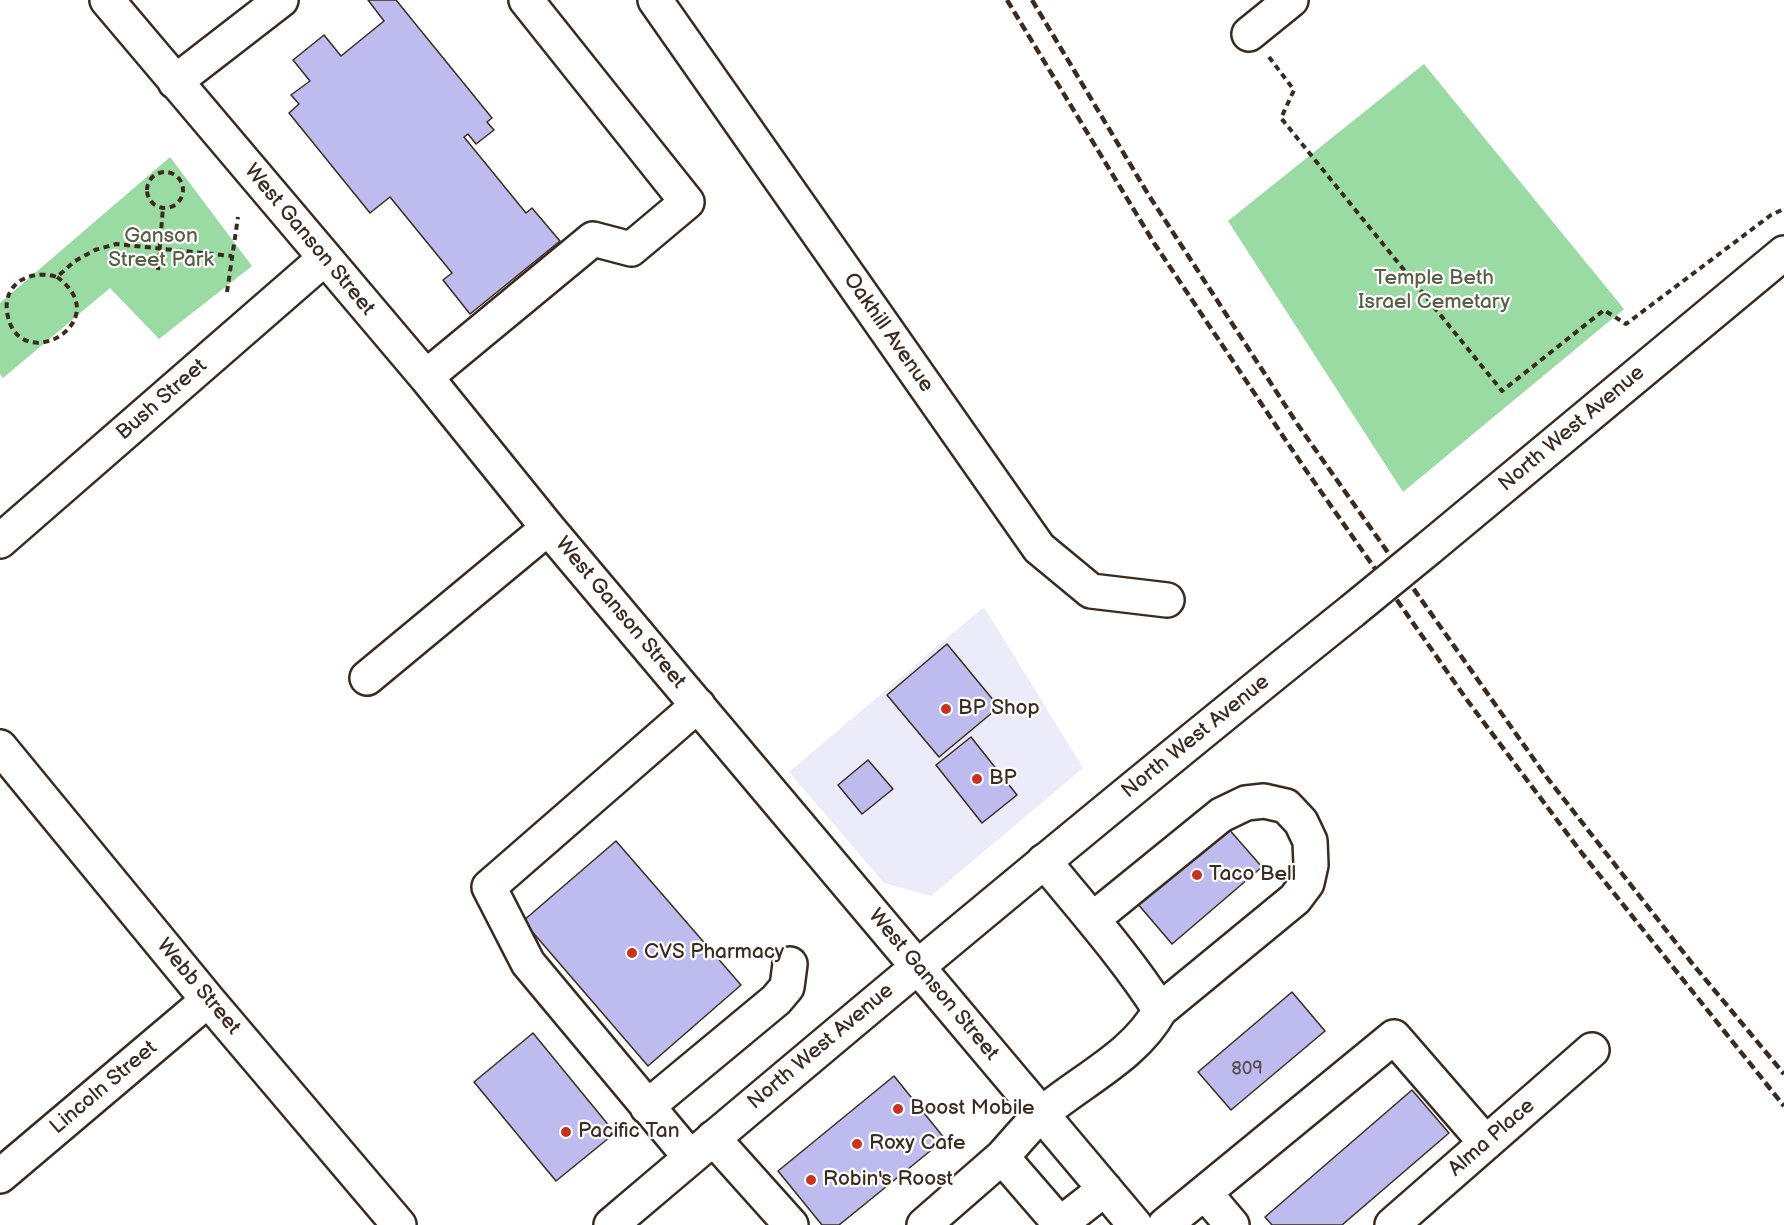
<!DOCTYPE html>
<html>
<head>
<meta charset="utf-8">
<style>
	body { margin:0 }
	canvas { display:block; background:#fff }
</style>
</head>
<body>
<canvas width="1784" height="1225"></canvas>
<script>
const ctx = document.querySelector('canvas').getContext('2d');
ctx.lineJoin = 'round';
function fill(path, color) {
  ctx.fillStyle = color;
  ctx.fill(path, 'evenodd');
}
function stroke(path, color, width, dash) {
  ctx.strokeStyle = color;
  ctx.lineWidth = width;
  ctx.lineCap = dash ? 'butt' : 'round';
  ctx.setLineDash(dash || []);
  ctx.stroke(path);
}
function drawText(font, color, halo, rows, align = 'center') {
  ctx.font = font + ' "Balsamiq Sans",sans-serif';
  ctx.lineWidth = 4.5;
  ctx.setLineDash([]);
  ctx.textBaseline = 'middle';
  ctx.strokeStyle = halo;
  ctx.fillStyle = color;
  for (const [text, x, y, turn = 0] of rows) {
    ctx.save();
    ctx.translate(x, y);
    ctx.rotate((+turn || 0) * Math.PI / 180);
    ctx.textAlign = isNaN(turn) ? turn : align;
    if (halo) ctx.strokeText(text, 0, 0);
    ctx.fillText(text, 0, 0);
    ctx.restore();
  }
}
fill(new Path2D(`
	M984,607L1083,768L931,896L884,883L789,772Z`), '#ecebfa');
fill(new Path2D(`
	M1424,64L1624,309L1403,492L1228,221Z
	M170,157L252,266L159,339L110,288L3,378L0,374V303Z`), '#9adaa3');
const building = new Path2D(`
	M368,0H396L492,118L487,122L494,130L476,144L468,134L464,137L526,213L532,208L560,241L470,314L443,280L452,273L390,197L370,213L289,113L299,104L291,95L310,81L293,60L324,35L341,56L384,21Z
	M947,644L999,707L939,757L887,695Z
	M971,737L1017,795L982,823L936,765Z
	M868,760L893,789L862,814L838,785Z
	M1227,827L1262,867L1172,944L1137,903Z
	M616,841L741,985L648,1066L523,921Z
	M1292,992L1325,1031L1231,1110L1198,1072Z
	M533,1033L615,1133L556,1181L474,1082Z
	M894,1076L945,1139L839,1225H822L778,1171Z
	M1412,1090L1449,1133L1342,1225H1272L1265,1217Z`);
fill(building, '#bebcee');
stroke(building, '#3b2a1e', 1.5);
const minor = new Path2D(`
	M107,0L426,377L548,528L1135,1225
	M655,0L1039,548L1091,591L1167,600
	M1249,34L1291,0
	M175,82L281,0
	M426,377L593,239L631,249L687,202L526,0
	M0,541L325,258
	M367,678L548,528
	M0,747L208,1000L399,1225
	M1044,861C1084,910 1126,957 1160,1010C1135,1056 1082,1080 1043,1113C1028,1126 1015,1143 1002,1157L1060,1224L1105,1189
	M1093,919L1221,815L1246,803L1264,801L1286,806L1301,822L1310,841L1311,865L1307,883L1295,899L1160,1010
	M647,1107L776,1000L787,987L790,964
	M713,1138L791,1225
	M690,1157L528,963L489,887L698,705
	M0,1176L208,1000
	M1205,1193L1232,1225
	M924,1225L1002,1157
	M1165,1225L1394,1037L1486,1143
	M1392,1225L1592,1050`);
const major = new Path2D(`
	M1429,548L1784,253
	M611,1225C855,1018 1101,812 1352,611`);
stroke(minor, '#3b2a1e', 38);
stroke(major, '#3b2a1e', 38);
stroke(new Path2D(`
	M1269,57L1294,90L1281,118L1502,391L1604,310L1626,324L1771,215L1784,209
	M147 190a18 18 0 1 1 36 0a18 18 0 1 1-36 0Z
	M158,270L163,207
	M57,277C119,322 17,379 7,312C3,282 32,269 57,277L75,261L95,250L116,244L232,256
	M227,292L238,217`), '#3b2a1e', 4, [6, 4.5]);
stroke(minor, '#fff', 33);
stroke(major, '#fff', 33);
stroke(new Path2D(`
	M1007,0L1154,243L1303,466L1467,700L1581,852L1784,1106
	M1032,0L1148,194L1298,425L1545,775L1691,962L1784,1074`), '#3b2a1e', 4.5, [9, 4.5]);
const majorBridge = new Path2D(`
	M1352,611L1429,548`);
stroke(majorBridge, '#3b2a1e', 38, []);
stroke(majorBridge, '#fff', 33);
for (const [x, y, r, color] of [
	[946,709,6,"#c8321e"],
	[977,779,6,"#c8321e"],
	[1197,875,6,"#c8321e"],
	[632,953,6,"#c8321e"],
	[898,1109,6,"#c8321e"],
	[566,1132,6,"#c8321e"],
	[857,1144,6,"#c8321e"],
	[811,1180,6,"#c8321e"]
]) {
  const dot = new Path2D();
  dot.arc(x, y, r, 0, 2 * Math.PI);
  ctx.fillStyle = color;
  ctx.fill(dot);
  stroke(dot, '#fff', 2);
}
drawText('18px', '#5c4e52', null, [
	["809",1247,1069]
]);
drawText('21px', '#585f46', '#fff', [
	["Ganson",161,237],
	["Street Park",161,261],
	["Temple Beth",1434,279],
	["Israel Cemetary",1434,303]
]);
drawText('21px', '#3b2a1e', '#fff', [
	["West Ganson Street",309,240,50],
	["Oakhill Avenue",888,333,55],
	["Bush Street",162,400,-41],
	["North West Avenue",1572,429,-40],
	["West Ganson Street",620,613,50],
	["North West Avenue",1196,737,-39],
	["West Ganson Street",933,985,50],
	["Webb Street",198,987,50],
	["North West Avenue",821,1047,-40],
	["Lincoln Street",104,1088,-40],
	["Alma Place",1492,1138,-41]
]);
drawText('21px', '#3b2a1e', '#fff', [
	["BP Shop",958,709],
	["BP",989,779],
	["Taco Bell",1209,875],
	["CVS Pharmacy",644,953],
	["Boost Mobile",910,1109],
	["Pacific Tan",578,1132],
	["Roxy Cafe",869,1144],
	["Robin's Roost",823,1180]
], 'left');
</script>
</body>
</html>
